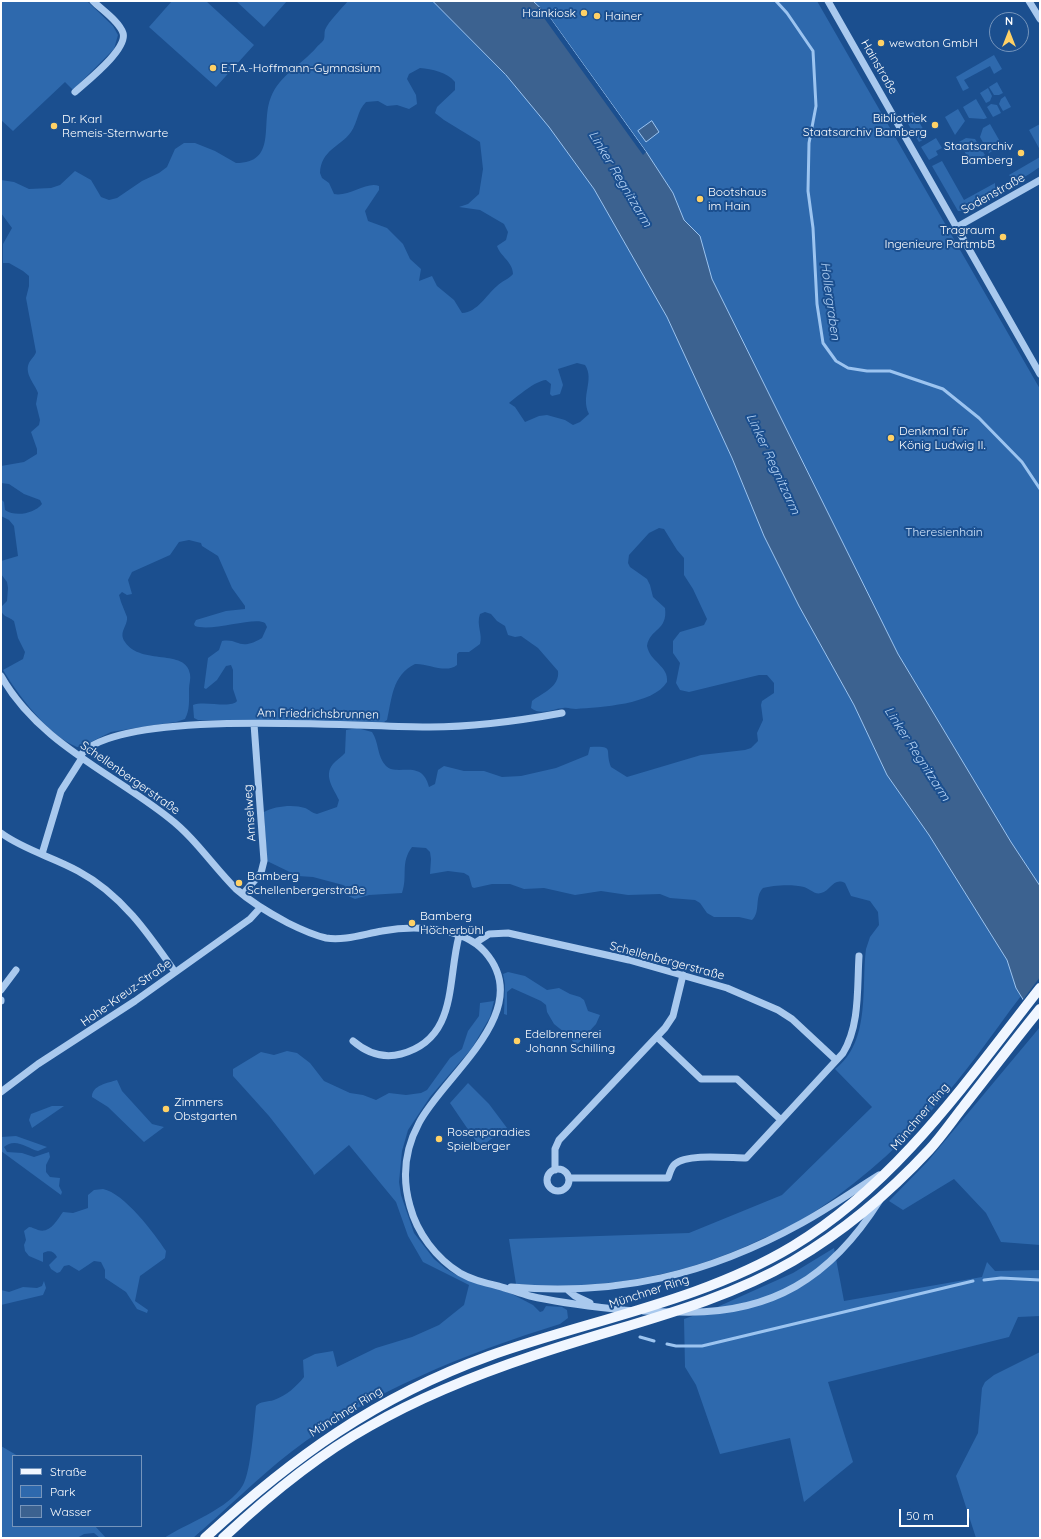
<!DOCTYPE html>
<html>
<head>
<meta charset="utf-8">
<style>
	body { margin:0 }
	#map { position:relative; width:1041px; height:1539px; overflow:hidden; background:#1b4f8f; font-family:Quicksand,sans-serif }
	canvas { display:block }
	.frame { position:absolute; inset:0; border:2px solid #fff; pointer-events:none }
	.legend { position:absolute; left:12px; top:1455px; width:130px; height:72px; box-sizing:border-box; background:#1b4f8f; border:1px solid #7695bc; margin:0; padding:5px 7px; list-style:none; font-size:12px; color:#fff }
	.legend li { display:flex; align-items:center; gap:8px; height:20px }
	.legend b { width:20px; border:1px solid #7695bc }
	.north { position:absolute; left:989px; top:12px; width:40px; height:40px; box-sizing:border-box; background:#1b4f8f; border:1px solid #7695bc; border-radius:50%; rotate:0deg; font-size:11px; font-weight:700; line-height:16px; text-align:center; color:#fff }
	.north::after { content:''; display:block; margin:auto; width:14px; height:18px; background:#ffd166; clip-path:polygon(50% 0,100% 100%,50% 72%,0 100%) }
	.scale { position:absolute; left:899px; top:1509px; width:70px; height:18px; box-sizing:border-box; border:2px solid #fff; border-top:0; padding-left:5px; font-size:12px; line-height:14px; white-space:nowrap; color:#fff; -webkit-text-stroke:3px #1b4f8f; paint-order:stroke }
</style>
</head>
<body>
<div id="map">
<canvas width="1041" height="1539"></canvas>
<div class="frame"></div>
<ul class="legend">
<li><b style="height:5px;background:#f0f6ff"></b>Straße</li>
<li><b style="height:11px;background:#2e69ad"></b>Park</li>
<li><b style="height:11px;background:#3c6290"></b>Wasser</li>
</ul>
<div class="north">N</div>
<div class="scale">50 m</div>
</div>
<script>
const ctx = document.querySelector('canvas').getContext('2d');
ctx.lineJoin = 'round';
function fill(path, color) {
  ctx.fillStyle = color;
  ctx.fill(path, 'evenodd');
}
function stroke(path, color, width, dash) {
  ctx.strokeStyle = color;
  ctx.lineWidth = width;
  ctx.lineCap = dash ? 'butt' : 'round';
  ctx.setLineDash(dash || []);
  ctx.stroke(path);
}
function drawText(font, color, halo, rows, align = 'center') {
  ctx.font = font + ' Quicksand,sans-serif';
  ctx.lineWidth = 4;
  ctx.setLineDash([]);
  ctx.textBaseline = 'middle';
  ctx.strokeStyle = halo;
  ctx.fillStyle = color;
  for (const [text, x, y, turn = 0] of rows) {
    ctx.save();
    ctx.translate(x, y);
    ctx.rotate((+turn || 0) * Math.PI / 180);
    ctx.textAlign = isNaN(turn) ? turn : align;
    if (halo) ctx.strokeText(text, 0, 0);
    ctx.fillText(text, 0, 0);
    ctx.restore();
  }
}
fill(new Path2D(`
	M1,1H87L113,26L118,35L114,49L73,90L65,82L13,131L1,120Z
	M172,1H206L254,45L216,87L149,27Z
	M236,1H287L264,27Z
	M348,1H433L506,75L549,127L594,189L667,317L732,458L764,536L799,606L854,705L887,775L929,835L1007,960L1016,988L1021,996C992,1034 965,1075 932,1110C894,1152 849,1191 800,1221C789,1228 776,1233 764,1238C686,1276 602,1291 516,1284L509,1239L689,1233L782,1195L872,1107L835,1069C871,1042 861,988 866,949L870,937L879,925L878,912L870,901L851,896L845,883C833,877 831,891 821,893C815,895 810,889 804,887C793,884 773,885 763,888C754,897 761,912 752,920L739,917H714L707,913L700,903L695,900L670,898L660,894L628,895L601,891L575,895L544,888L524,889L510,884H492L474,888L472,887L469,876L464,873L448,871L430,874L431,859L430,852L426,848L412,847C400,863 408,876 402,893L369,895L355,899L346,895L345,886L343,885L313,877L298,876L267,861L264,812C274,806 294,804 305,808C310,810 312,813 317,814L337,807L339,800C334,789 323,776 333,764C336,760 342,757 345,753L346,730L357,728L372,732C379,742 377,757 386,766C397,777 422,758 429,787L435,784L438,770L444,766L464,771H484L502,777L521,776L556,768L588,755L590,747C616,746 604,749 611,767L627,777L701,755L745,750L751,748L758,741L757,733L763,720L761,705L762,701L774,693V683L767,675H759L689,692L680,690L676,683L680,663L673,653V641L680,632L704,625L707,619L693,589L684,575V558L677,550L664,529L659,528L649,533L629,555L628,563L630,567L647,579L650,585L653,597L665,608C668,631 650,628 647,646C650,662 669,666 667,682C653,705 600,707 576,709C571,709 568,707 563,708C552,709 541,716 531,708L532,701C542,693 560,687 558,671L538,648L521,636L515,637L508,635L505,626L497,621L491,614L485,612L480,614C476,625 483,634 480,644L469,652H459L457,654V665C446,674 427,663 415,664C392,675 392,699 387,720L384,722L198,720L194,718L193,705C204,700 231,709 237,701L233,689V670L231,665L226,666L217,680L206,689L204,688L208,658L219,650L222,641C240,638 238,652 262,638L267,627L265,623C255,616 213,632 195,626L194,624L196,620L226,611L245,609V606L232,588L218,556L202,546L201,543L189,540L179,542L170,555L132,572L128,580L132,594L127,595L122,592L119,595L121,602L127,617C128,626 118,632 125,642C141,666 186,648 190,674C191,679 189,684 189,689C189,700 190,710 185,719L176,722L154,725L111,732L83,746L77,747C49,736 18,695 3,670L23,659L25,652L18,638L14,621C8,616 1,617 1,607L7,601L8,588L7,582L1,574V561L18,556L14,526L9,520L1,516V499L4,502L5,510C15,517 34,514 42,504L40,500L24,494L9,484L1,483V466L24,462L37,454V449L31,432L39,425L40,420L36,404L38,393C35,384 24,374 29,363C31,359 35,356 36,352L26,298L29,286V276L23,271L9,263H3V244L12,228L1,213V180L14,182L29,189L51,188L60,185L75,171L91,180L101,197L109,200L117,198L142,181L159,173L167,167L175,149L184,143H195L215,151L236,163C278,163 260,123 271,97C279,76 302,64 316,48C318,45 323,42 324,39C325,36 324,33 325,30C328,22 342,8 348,1ZM420,68C432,69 447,72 455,82V90L437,107L435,113L444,120L480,142L483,169L479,194L468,204L459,207L480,210L504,224L508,232L506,240L497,246C500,256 513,262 513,274C509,279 502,281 497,286C486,295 478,312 462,313L454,300L437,286L432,276L419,281L421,269L410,259L403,244L387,228L368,221L365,211L379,190V186C367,181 349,197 334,194L329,183L322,178L320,173C321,150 340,147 351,132C358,122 357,111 366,102L378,101L387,106L397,105L409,109L417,104L416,95L407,79L409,74ZM577,363L585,365C595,380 580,396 589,414L580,422L573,425L565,420L547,415L539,416L525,422L515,407L509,403C518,396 535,381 546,380L551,384L550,394L552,396L560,394L563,385L558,369Z
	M533,1H817L1040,389V886L1011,842L898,654L712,279L700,236L684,220L673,193L647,153L548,15Z
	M994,55L1002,69L994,74L990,66L964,80L969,88L963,91L956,77Z
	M997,82L1003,93L999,95H994L989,87Z
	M988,88L992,96L990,101L986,103L980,93Z
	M1005,96L1011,107L1003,111L999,104L1001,99Z
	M976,99L987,118L984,119L969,118L963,107Z
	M991,104L997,105L1001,113L993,117L987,107Z
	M958,109L965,121L955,135L945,117Z
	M913,112L928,137L919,142L904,117Z
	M990,124L1002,145L989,153L980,137L983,128Z
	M1040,124V150L1029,130Z
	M936,138L942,148L936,151L938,155L929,160L921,147Z
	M966,138L975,139L985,155L971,163L959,142Z
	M1040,157V167C1031,172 1017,186 1009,175Z
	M942,161L964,200L995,183V192L962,211H958L932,166Z
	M508,972L525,976L547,990L559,988L570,994L580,997L584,1000L588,1011L600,1015L596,1024L576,1046L569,1036L554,1024L547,1012L546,1005L541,1001L512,988L507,992V1015L504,1014L505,984L503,974Z
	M494,1001L490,1017L472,1048L430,1097L408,1130L402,1151L399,1182L401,1195L414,1233L434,1259L446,1269L458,1276L510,1293L533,1305L540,1312L543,1311L546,1306L562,1307L567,1310L568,1318L560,1324C464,1354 371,1391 291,1452C256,1479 226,1510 193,1538H164C187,1523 229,1509 243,1485C251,1471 254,1424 256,1406C260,1401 268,1402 274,1400C287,1395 296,1387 304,1377L303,1360L315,1354L333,1351L337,1367L376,1348L412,1337L439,1325L464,1305L469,1285L423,1262L408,1236L396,1202L349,1145L314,1175L313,1172L269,1116L233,1076V1069L261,1052L274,1055L287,1051L297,1053L310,1063L324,1081L350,1093L363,1095L376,1100L389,1093L406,1095L421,1093L427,1090L450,1058L462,1049L468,1031L479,1016L480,1003Z
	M1040,1027V1245L1001,1242L986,1213L954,1179L903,1210L889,1201L928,1161Z
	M117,1080L122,1091L152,1124L164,1127L144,1142L108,1107L92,1097C92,1085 108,1083 117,1080Z
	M468,1083L489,1104L507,1128L480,1147L450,1103Z
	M52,1106H64L32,1128L29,1120L31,1114Z
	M16,1136L47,1147L38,1151C27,1148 15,1137 4,1147L7,1152L22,1153L34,1157L49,1152L50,1157L46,1165V1172L50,1177L60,1178L59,1186L62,1192L61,1195L1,1151V1137Z
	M103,1189C124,1193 154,1233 166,1251L165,1258L140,1276L135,1301L148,1310L147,1313L137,1309L126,1292L105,1278V1270L101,1262L94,1261L79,1271L69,1265L64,1266L60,1272L57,1273L51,1269L49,1265L57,1257C54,1251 49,1250 43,1253V1262L29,1256L25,1251L24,1245L26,1240L24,1231L29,1227C32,1227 35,1229 38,1230C50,1234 57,1220 63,1212L73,1213L88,1208V1195L94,1190Z
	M834,1248L844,1301L982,1277L987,1262L995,1271L1040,1270V1316L1018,1317L1009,1337L828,1382L853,1462L804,1502L790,1438L720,1454L696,1385L685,1367L684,1319L715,1308L793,1273Z
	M44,1281L46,1288L43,1295L1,1305V1290L9,1292L23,1287L37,1288L42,1286Z
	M1040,1352V1538H976L956,1476L978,1433L982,1388L985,1382L994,1375Z
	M1,1446L18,1456H13V1526H95L106,1538H100L94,1533L84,1534L77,1538H1Z`), '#2e69ad');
const water = new Path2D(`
	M433,1H533L548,15L647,153L673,193L684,220L700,236L712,279L898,654L1011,842L1040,886V1027L1016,988L1007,960L929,835L887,775L854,705L799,606L764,536L732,458L667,317L594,189L549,127L506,75Z
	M652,121L659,132L646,142L638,131Z`);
fill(water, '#3c6290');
stroke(water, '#9cc4f0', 1);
fill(new Path2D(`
	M548,15L646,152L643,155L544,18Z
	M1040,977V1026L1039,1028L1022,1001Z`), '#1b4f8f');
stroke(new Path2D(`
	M776,1L787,13L813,51L816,106L809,143L808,191L813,228L817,304L823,343L836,361L848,368L867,371H890L943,389L979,418L1022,462L1040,489
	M984,1280L1001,1278L1040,1280
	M640,1337L654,1341
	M667,1344L676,1346H702L973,1281`), '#9cc4f0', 3);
stroke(new Path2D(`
	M828,1L1040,374
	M1029,1L1040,19
	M75,92C87,81 128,49 123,33C119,21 102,10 93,1
	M957,227L1040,180
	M1,676C39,743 111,772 169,818C195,838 213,866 236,889C252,903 269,913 288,923C300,929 313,935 326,938C344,941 364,934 382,931C413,925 462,926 485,952C537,1011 443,1076 419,1123C405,1149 402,1178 410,1206C417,1233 436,1258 460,1273C472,1280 485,1283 498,1286C509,1289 519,1293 530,1296C564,1304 598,1307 632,1311
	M80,756C117,706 366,728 430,727C475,727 518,721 562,713
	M1,833C24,850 53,857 78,871C121,894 148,933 175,972
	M42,854L61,791L82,758
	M243,894L261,873L264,861L254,724
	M475,943L489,934L508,933L629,960L727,988L778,1010L792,1019L836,1060
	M1,990L16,970
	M1,1000V1001
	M657,1037L701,1079H737L781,1120
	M353,1041C367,1053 382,1059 401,1054C458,1039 447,981 459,936
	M1,1092L38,1064L135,1001L250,919L260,908
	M547 1180a11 11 0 1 1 22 0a11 11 0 1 1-22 0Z
	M555,1170V1149L559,1140L665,1028L673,1016L683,975
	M569,1178H668C670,1173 671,1167 675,1164C687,1153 730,1158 746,1158L843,1053C860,1025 857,988 859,956
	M511,1287C618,1296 708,1275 802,1223C828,1209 853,1191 879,1175
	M568,1290L575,1296L590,1303
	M643,1311L668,1312
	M679,1312C771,1315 831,1278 880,1200`), '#a9c9ee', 7);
stroke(new Path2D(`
	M205,1538C292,1458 376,1397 489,1356C589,1320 700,1302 793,1246C897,1183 966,1082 1040,988
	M223,1538C268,1496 316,1456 370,1426C422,1396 478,1374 535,1355C622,1325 714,1307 793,1261C844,1231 889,1193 929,1150C941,1137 952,1121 963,1107C989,1074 1014,1041 1040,1009`), '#f0f6ff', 10);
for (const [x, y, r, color] of [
	[584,13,4,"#ffd166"],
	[597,16,4,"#ffd166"],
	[881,43,4,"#ffd166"],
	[213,68,4,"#ffd166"],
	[935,125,4,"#ffd166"],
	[54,126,4,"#ffd166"],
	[1021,153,4,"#ffd166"],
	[700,199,4,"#ffd166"],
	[1003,237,4,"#ffd166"],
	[891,438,4,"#ffd166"],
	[239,883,4,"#ffd166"],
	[412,923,4,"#ffd166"],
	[517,1041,4,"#ffd166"],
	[166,1109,4,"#ffd166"],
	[439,1139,4,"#ffd166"]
]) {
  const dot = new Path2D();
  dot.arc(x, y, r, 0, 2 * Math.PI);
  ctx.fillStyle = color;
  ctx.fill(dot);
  stroke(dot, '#1b4f8f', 1.5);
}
drawText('12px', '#fff', '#1b4f8f', [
	["Hainkiosk",576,13,"right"],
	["Hainer",605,16],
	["wewaton GmbH",889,43],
	["E.T.A.-Hoffmann-Gymnasium",221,68],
	["Bibliothek",927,118,"right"],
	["Staatsarchiv Bamberg",927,132,"right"],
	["Dr. Karl",62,119],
	["Remeis-Sternwarte",62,133],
	["Staatsarchiv",1013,146,"right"],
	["Bamberg",1013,160,"right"],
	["Bootshaus",708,192],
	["im Hain",708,206],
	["Tragraum",995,230,"right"],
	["Ingenieure PartmbB",995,244,"right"],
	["Denkmal für",899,431],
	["König Ludwig II.",899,445],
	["Bamberg",247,876],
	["Schellenbergerstraße",247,890],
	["Bamberg",420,916],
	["Höcherbühl",420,930],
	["Edelbrennerei",525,1034],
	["Johann Schilling",525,1048],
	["Zimmers",174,1102],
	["Obstgarten",174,1116],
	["Rosenparadies",447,1132],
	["Spielberger",447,1146]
], 'left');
drawText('12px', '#fff', '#1b4f8f', [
	["Hainstraße",879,67,60],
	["Sodenstraße",993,194,-29],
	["Am Friedrichsbrunnen",318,714,1],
	["Schellenbergerstraße",130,778,35],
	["Amselweg",250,813,-94],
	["Schellenbergerstraße",667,961,15],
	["Hohe-Kreuz-Straße",126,993,-35],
	["Münchner Ring",920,1117,-50],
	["Münchner Ring",649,1292,-18],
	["Münchner Ring",346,1412,-32]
]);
drawText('12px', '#cfe3fa', '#1b4f8f', [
	["Theresienhain",944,532]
]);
drawText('italic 13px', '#b5d3f5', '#1b4f8f', [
	["Linker Regnitzarm",620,179,59],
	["Hollergraben",830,301,82],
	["Linker Regnitzarm",773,464,65],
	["Linker Regnitzarm",917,754,57]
]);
</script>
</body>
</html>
